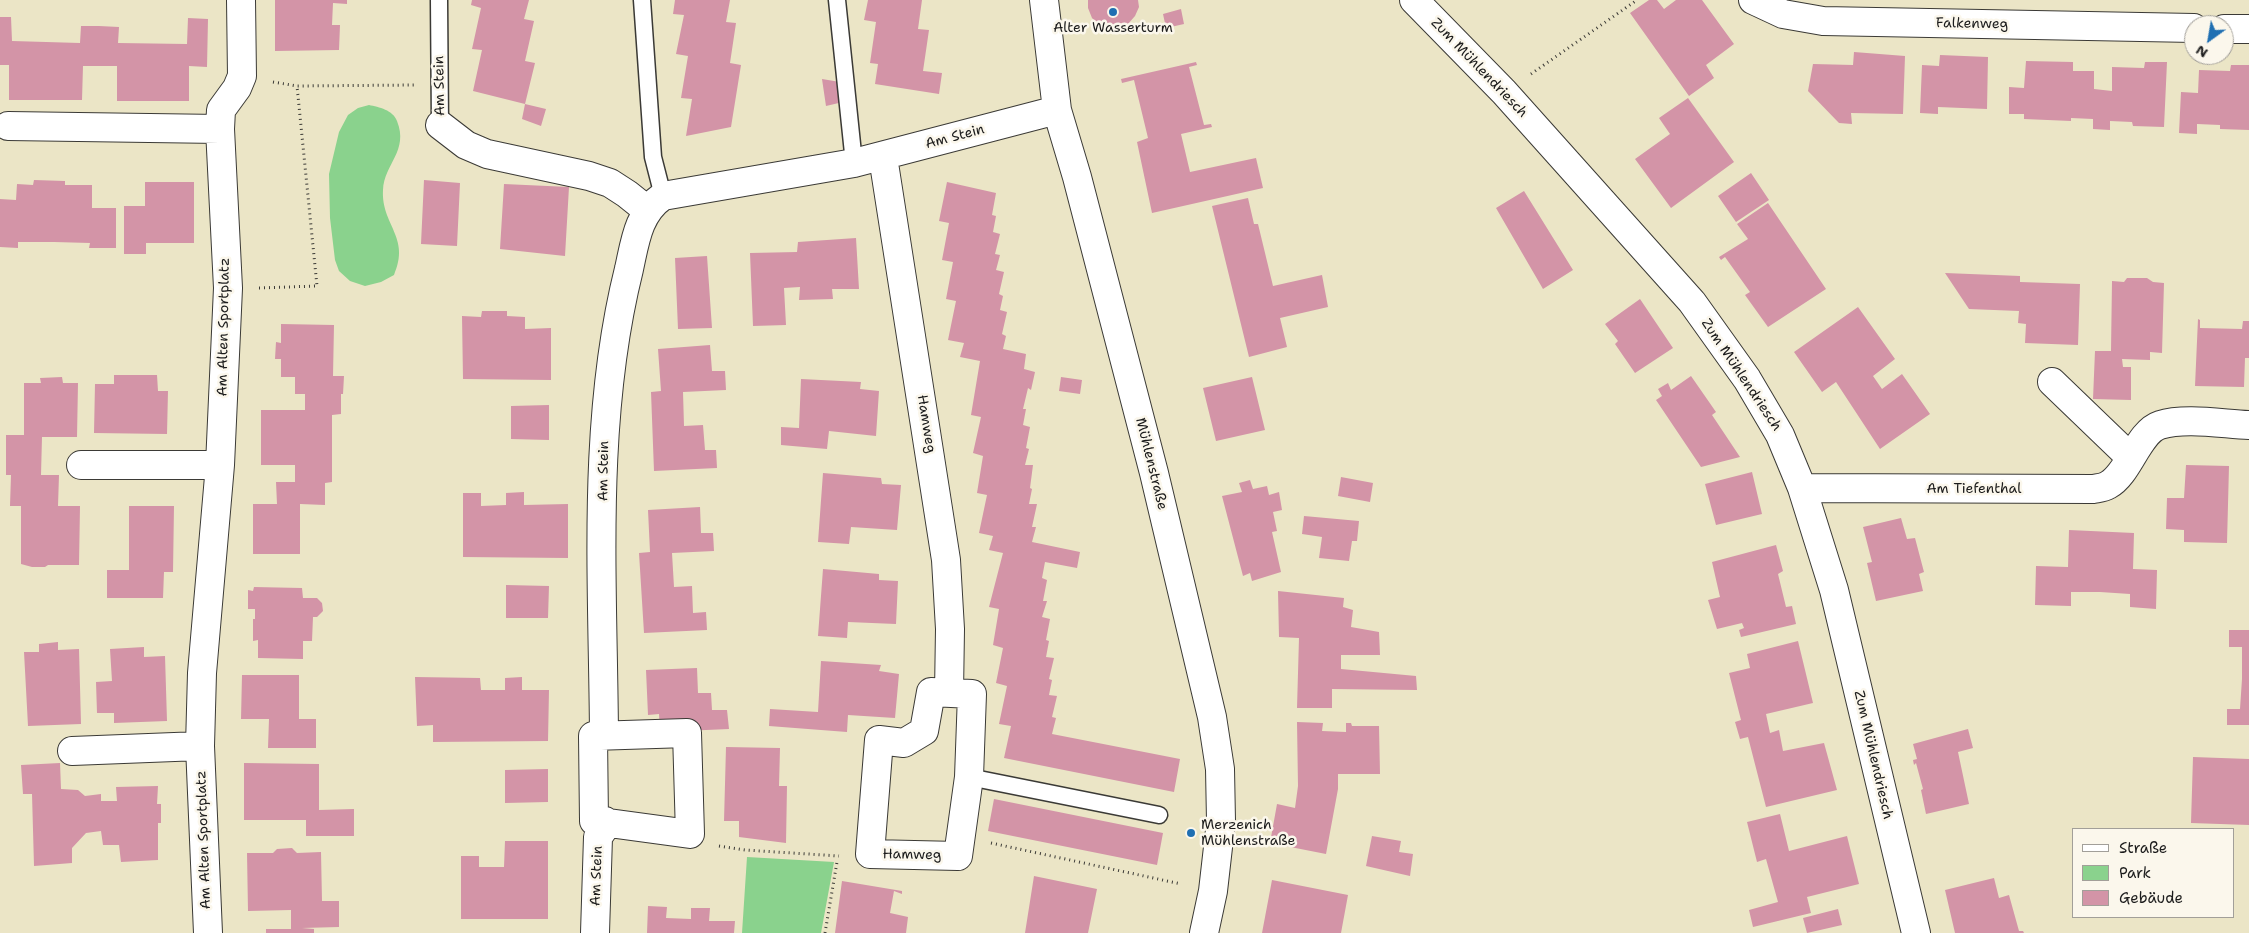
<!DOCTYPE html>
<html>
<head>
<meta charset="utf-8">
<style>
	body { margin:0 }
	#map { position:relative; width:2249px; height:933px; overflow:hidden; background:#ebe5c6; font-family:"Shantell Sans",sans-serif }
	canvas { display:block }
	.legend { position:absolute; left:2072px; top:828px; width:162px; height:90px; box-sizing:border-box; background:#fbf7ec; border:1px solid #a29f99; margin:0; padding:6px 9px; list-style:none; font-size:15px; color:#1c1c1c }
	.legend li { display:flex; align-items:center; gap:10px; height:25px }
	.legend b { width:25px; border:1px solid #a29f99 }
	.north { position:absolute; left:2184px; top:15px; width:50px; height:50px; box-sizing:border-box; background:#fbf7ec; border:1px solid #a29f99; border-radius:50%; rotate:212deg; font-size:14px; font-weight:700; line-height:20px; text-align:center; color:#1c1c1c }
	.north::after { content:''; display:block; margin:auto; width:18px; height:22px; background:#1f6fb2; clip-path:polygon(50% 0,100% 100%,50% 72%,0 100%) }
</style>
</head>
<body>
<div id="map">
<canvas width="2249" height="933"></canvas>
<ul class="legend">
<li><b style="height:6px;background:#fff"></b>Straße</li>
<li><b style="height:14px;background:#8ad28d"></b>Park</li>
<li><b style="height:14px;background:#d394a7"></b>Gebäude</li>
</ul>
<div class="north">N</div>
</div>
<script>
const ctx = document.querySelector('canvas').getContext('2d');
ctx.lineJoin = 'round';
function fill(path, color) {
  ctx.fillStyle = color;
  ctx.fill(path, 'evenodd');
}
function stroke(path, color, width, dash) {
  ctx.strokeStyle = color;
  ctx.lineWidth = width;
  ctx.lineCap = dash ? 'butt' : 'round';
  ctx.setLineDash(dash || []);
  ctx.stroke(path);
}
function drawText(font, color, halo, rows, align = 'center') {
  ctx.font = font + ' "Shantell Sans",sans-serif';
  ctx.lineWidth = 5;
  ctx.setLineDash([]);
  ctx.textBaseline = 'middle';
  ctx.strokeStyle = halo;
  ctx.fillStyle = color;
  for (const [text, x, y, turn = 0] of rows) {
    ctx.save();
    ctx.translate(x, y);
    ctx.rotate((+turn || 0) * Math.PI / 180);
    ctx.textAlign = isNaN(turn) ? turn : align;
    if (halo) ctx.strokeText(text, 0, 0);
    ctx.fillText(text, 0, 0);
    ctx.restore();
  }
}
fill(new Path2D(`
	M369,105C379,107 393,110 397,121C409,151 384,164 383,190C381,225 411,237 394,275L381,282L365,286L350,281L339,271L335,260L330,218L329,174L339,132L348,115L358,108Z
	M747,857L834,862L821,933H742Z`), '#8ad28d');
fill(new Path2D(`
	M275,0H347V4L333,3L332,25H340L339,50L275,51Z
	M472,0H529L524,19L534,21L525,61L535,63L525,104L473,91L482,50L472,49L481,8L471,5Z
	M675,0H730L726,22L736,23L730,63L741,65L731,127L686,136L692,99L681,98L688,56L676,54L684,15L673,14Z
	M868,0H922L918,29L929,30L923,71L942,73L939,94L875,84L878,64L870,63L876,22L864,20Z
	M1088,0H1138L1139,7L1135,16L1128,24L1119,28H1109L1099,25L1092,18L1088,8Z
	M1649,0H1657L1664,9L1676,0H1702L1734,44L1706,65L1714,78L1689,96L1630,13Z
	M1181,9L1184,24L1166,28L1163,14Z
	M0,17H11L12,41L80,43L81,26H99L119,27L118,43L187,44L188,18L208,19L207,67L189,66V101H117V66H83L82,100H9V65H0Z
	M1854,52L1905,56L1903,114L1851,113L1852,124L1839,123L1808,91L1813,64L1853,65Z
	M1940,55L1988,57L1987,109L1938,107V114L1920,113L1922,65L1939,66Z
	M2026,61L2073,62V71H2094V89L2112,91V67L2144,68L2145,62H2167L2164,127L2133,126L2132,122L2110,121V130L2093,129V119L2071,118V121L2024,119V114H2009V87L2024,88Z
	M1196,62L1197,65L1189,67L1204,125L1211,124L1212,127L1181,134L1190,172L1256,158L1263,188L1152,213L1137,142L1148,138L1134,80L1122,83L1121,79Z
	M2231,65H2249V130L2220,129V125L2197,124V134L2179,133L2181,92L2198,93L2199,70L2230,71Z
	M822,79L840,82L843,102L826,106Z
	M1688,98L1734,162L1671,208L1635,159L1670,134L1659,118Z
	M525,104L546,109L541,126L522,119Z
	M1751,173L1769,200L1736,222L1718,196Z
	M34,180L65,181V185H92V208H116V248H89L90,243L54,242H18V248L0,247V199L16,200L17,184L33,185Z
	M424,180L460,183L457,246L421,244Z
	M145,182H194V243H146V254H124V206H145Z
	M947,182L996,193L992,215L996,216L993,232L1000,234L995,254L1000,255L996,270L1004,272L999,294L1003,296L1000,310L1007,312L1002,334L1006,336L1003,349L1026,354L1024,369L1035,372L1031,390L1028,388L1023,409H1026L1023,425L1030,427L1026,448L1029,449L1025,465H1033L1030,488L1032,489L1029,504H1037L1032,527H1036L1032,542L1080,552L1077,568L1045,562L1042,578L1047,580L1043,601H1047L1042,617L1050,619L1046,640L1049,641L1046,657L1054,658L1049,679L1052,680L1049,695L1057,696L1052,717L1056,718L1052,734L1180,759L1174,792L1004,758L1011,726L999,724L1007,686L996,683L1003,648L993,645L999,609L989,607L1003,553L989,550L993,536L979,533L987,495L977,493L983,456L973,453L981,417L971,415L980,361L960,357L964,343L948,340L956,301L946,299L953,262L942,260L949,223L939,221Z
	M504,184L569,187L565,256L500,249Z
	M1524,191L1573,270L1543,289L1496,208Z
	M1248,198L1254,224H1258L1273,286L1322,275L1328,307L1280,318L1287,347L1249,357L1212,206Z
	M1768,203L1826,289L1768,327L1745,295L1750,292L1725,257L1721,260L1719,257L1748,239L1737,224Z
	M856,238L859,289H832L833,299L799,300L800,287L784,288L786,325L753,326L750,253L797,252L798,242Z
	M707,256L712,328L678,329L675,258Z
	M1945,273L2020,276V282L2080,284L2078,345L2025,343L2026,324L2018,323L2019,311L1969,309Z
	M2127,278H2147L2153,282L2164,283L2162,353L2150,352V360L2122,359L2123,367H2131V400L2093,399L2095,351H2111L2112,281L2124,282Z
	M1640,299L1673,348L1635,373L1615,344L1618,341L1605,324Z
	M1858,307L1895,359L1873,376L1882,389L1902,374L1930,414L1880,449L1836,382L1822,392L1794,352Z
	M482,311H507V316L525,317V329L551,328V380L463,379L462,316L481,317Z
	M2198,319L2200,320V328L2242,329L2243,321H2249V358H2245L2244,387L2195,386Z
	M281,324L334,325L333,376H344L343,394H341V414L332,415V482L325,483V505L300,504V554H253V504H277L276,482H295V465H261V410H305V394H295V377H281V359H275L276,342L281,343Z
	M710,345L712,371H725L726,390L683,392L684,426L703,425L705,450H716L717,468L654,471L651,392L661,391L658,349Z
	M114,375H157L158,391H168L167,434L94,433L95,384H114Z
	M1691,376L1716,412L1712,415L1740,457L1701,467L1656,400L1662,396L1658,389L1668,383L1671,390Z
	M62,377L63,383H78L77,437H42L41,475H59L58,506H80L79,565H48L45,567H32L21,564V506H10L11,475H6V435H24V383H41L40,378Z
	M1061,377L1082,380L1080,394L1059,391Z
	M1252,377L1265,430L1216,441L1203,388Z
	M801,379L861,382L860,389L879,391L876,436L829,431L827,449L781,445V427L799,428Z
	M549,405V440L511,439V406Z
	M2186,465L2229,466L2227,543L2184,542V530L2166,529L2167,498H2184Z
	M1752,472L1762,514L1716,525L1705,484Z
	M823,473L881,478L882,484L901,485L897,530L851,527L849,544L818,542Z
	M1341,477L1373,483L1370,502L1338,496Z
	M1250,480L1253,489L1267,486L1269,495L1279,492L1282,510L1273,512L1277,531L1272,532L1281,572L1252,581L1250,573L1243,576L1222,496L1242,492L1239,483Z
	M524,492V505L568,504V558L463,557V493H481V506L506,505V493Z
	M129,506H174L173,572H164L163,598H107V570H129Z
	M700,507L701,533H713L714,551L672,553L674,587L692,586L693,613L706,612L707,630L644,633L639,553L650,552L648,510Z
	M1304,516L1359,521L1357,541H1352L1349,561L1319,558L1322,537L1302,534Z
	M1901,518L1907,539L1915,538L1924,572L1919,574L1923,591L1876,601L1867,563L1872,562L1863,527Z
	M2069,530L2134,533L2133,569L2157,570L2156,609L2130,607V594L2100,592H2071V606L2035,605L2036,566L2068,567Z
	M1776,545L1783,571L1778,574L1786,607L1792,606L1796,624L1741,637L1739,630L1744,628L1742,623L1717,629L1708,600L1720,597L1712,562Z
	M823,569L879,574V580L898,581L896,624L848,622L847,638L818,636Z
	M506,585L549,586L548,618H506Z
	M254,587L302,588L303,598H317L322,603L323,611L317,617H313L312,641H303V659L258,658V640L253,641V619H255V609H248V590L253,591Z
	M1278,591L1344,598L1343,607L1353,610L1351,627L1379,632L1380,655H1341V669L1416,676L1417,690L1332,689V708H1297L1299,638L1279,637Z
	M2229,630H2249V725H2227V709H2240L2242,679V647H2229Z
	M1798,641L1813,703L1766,714L1770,733L1779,730L1783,751L1824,743L1837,790L1766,807L1748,737L1740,739L1735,722L1741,720L1729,673L1750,668L1747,654Z
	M58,642V650L79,649L81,724L28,726L24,652H39V644Z
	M144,647V657L165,656L167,721L114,723V713H97L96,682L112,681L110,649Z
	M821,661L881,665L879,671L899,674L895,718L848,715L847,732L769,726L770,709L818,712Z
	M697,668L698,693H711L712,710H727L729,729L660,732L659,714L648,715L646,670Z
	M242,675H299V719H316V748H268L269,719H241Z
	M415,677L480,678L481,690H505V678L522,677V690H549L548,741L433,742V725L417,726Z
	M1297,722L1323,723L1322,731L1346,732V723H1351L1352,726H1379L1380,774H1338V789L1326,854L1270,843L1277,804L1295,808L1298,786Z
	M1968,729L1973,748L1958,752L1969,804L1926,814L1921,790L1923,789L1916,763L1914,765L1913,760L1917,759L1913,744Z
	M726,747L780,748L779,786H787L786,843L739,837V821H724Z
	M2193,757L2249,759V825L2191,823Z
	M60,763L61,789L78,790L85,796L101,794V801H117L116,787L158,786L157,804H161V823H158V860L121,862L119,845H103L101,831L86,833L72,848V863L34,866L32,794H23L21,765Z
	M244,763L319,764V810L354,809V836H306V820H244Z
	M548,769V802L505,803V770Z
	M994,799L1163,833L1157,865L988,831Z
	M1780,814L1789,851L1847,836L1859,884L1807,897L1811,913L1753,927L1749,910L1778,902L1766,859L1757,862L1747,822Z
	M1372,836L1401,841L1399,852L1413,854L1410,876L1366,866Z
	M505,841H548V919H461V856H479V867H504Z
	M292,848L297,853L321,852L322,901H339V927L302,928L314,929V933H266V929H291V910L248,911L247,853H273L277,849Z
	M1034,876L1097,889L1088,933H1025Z
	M1994,878L1999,898L2009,895L2019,931H2023L2024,933H1955L1945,890Z
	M1272,880L1348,895L1341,933H1262Z
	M842,881L902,891V894L894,891L890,913L908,917L906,933H835Z
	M648,906L667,907L666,918L691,919V908H710L709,921H735L734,933H647Z
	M1838,909L1842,925L1807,933L1803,918Z`), '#d394a7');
const lane = new Path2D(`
	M439,0L440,125
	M642,0L653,157L663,196
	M837,0L854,163
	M969,777L1159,815`);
const street = new Path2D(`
	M1044,0L1057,110L1077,177L1154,473L1212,717L1220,769L1221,821L1213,891L1204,933
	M1414,0L1504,92L1692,302L1747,379L1780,435L1802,488L1834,590L1916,933
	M1753,0L1783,14L1823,21L2194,28
	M2224,29H2249
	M440,125L466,145L487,154L589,176L610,183L627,194L647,210
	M8,126L220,129
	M883,157L946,560L950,629L949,693
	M2052,382L2131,458
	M81,465H220
	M1802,488L2093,489C2098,488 2103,488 2108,485C2129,474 2138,432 2160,425C2185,417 2223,424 2249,425
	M931,692L972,694L969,777L958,856L870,854L879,740L904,743L924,731Z
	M687,733L690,834L594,821L593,736Z
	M604,736C603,580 591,421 629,269C635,242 638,213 663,196L854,163L1057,110
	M72,751L200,746
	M208,933L200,746L202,673L220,465L228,288L220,129L221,110L237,88L242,76L241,0
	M595,933L598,837L605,827V821`);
stroke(lane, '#3b3a36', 19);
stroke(street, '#3b3a36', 30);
stroke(new Path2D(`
	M1531,74L1637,0
	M273,82L297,86L414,85
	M259,288L317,286L297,86
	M991,843L1181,884
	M719,846L745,850L839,856
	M825,933L837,862`), '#3b3a36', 3, [1, 4]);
stroke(lane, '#fff', 16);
stroke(street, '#fff', 28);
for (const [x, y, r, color] of [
	[1113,12,5,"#1f6fb2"],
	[1191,833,5,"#1f6fb2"]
]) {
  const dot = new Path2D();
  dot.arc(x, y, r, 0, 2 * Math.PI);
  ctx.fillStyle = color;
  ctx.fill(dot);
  stroke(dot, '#fbf7ec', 2);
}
drawText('14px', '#1c1c1c', '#fbf7ec', [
	["Falkenweg",1972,24,1],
	["Zum Mühlendriesch",1479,68,46],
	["Am Stein",440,86,-91],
	["Am Stein",955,137,-15],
	["Am Alten Sportplatz",224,327,-89],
	["Zum Mühlendriesch",1741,375,56],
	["Hamweg",926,424,81],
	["Mühlenstraße",1151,464,76],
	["Am Stein",604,471,-89],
	["Am Tiefenthal",1974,489],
	["Zum Mühlendriesch",1873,755,77],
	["Am Alten Sportplatz",204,840,-92],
	["Hamweg",912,855,1],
	["Am Stein",597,876,-88]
]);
drawText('14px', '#1c1c1c', '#fbf7ec', [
	["Alter Wasserturm",1113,28],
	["Merzenich",1201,825,"left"],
	["Mühlenstraße",1201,841,"left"]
]);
</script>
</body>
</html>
